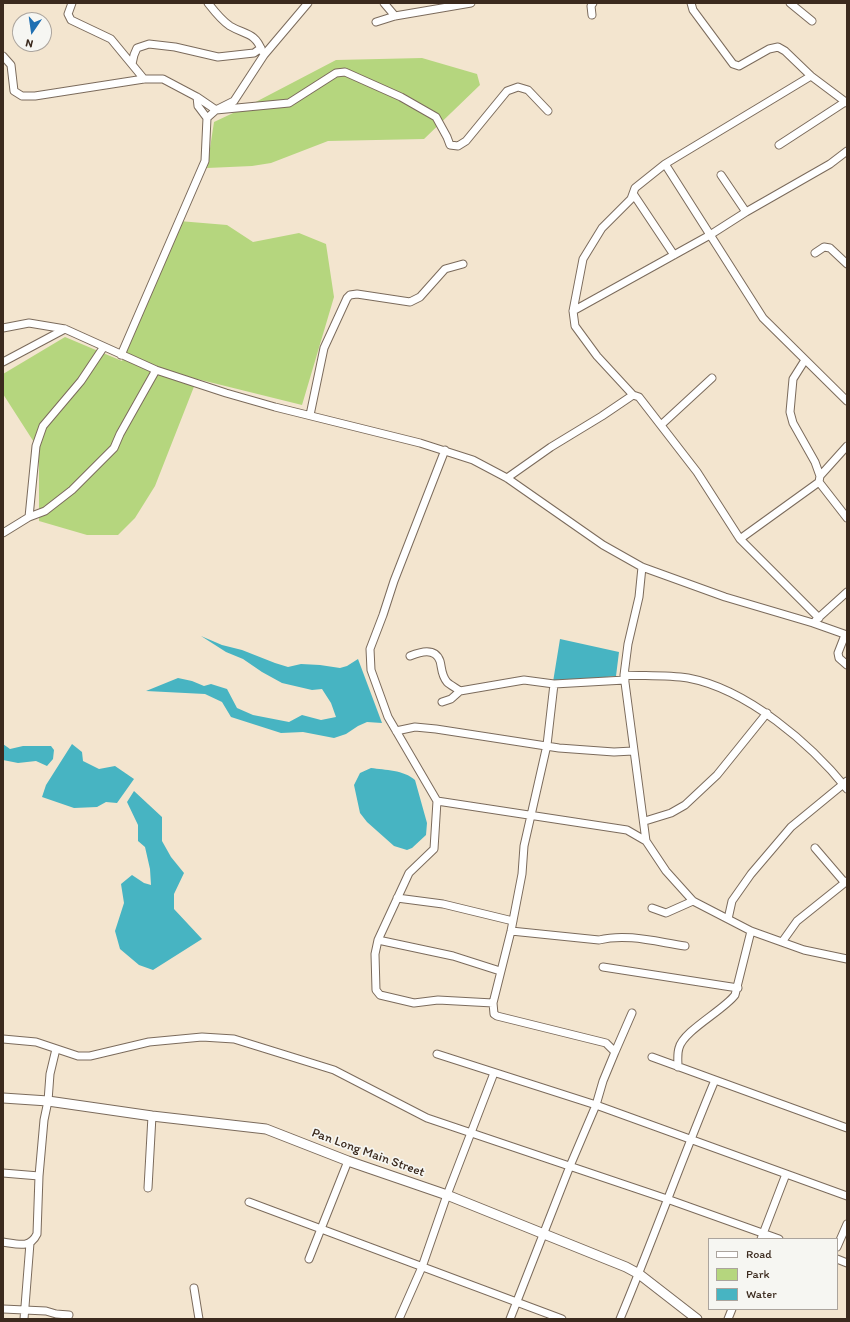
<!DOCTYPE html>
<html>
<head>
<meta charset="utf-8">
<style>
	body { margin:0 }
	#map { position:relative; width:850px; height:1322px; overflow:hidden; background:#f3e5cf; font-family:Itim,sans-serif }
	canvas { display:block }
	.frame { position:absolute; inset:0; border:4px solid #3b2a1e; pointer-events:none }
	.legend { position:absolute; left:708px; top:1238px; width:130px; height:72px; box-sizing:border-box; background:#f6f6f2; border:1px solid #aba49d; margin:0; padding:5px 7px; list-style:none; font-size:12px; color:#3b2a1e }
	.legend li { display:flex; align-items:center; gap:8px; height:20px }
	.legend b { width:20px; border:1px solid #aba49d }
	.north { position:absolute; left:12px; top:12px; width:40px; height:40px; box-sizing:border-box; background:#f6f6f2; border:1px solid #aba49d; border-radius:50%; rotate:193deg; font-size:11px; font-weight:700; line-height:16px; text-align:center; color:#3b2a1e }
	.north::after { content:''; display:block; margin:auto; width:14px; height:18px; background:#1f6fb2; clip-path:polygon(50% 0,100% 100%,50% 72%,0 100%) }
</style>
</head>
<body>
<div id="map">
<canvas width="850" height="1322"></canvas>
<div class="frame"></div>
<ul class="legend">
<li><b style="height:5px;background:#fff"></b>Road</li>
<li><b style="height:11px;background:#b5d67e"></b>Park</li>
<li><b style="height:11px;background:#47b4c2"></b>Water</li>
</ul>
<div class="north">N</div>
</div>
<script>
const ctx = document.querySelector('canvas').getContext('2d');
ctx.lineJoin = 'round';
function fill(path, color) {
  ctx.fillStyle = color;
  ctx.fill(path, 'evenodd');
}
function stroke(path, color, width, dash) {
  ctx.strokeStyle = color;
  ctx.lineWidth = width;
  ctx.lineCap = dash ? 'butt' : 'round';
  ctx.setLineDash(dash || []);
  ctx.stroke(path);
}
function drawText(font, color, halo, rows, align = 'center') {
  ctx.font = font + ' Itim,sans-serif';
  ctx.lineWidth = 3.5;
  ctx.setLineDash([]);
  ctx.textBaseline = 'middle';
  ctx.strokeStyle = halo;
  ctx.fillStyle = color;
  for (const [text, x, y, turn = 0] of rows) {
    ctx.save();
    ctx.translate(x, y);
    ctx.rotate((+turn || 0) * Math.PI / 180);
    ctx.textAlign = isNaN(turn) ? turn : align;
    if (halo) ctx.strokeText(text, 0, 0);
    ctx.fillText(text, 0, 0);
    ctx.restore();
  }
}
fill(new Path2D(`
	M422,58L477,74L480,85L424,139L328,141L271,163L252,166L207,168L214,122L248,106L336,60Z
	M179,221L227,225L253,242L299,233L326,244L334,297L302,405L197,379L155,486L135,518L118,535H87L39,521V450L3,394V374L65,337L122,361Z`), '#b5d67e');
fill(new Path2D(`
	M201,636L222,645L242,650L275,663L288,667L301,664L320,665L340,668L347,666L358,659L382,723L367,722L358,726L346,734L334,738L303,732L281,733L231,717L222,702L205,694L146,691L178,678L192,681L204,686L211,684L227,689L237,708L253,715L289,722L302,715L321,720L336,717L331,703L322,689L312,690L282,683L262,672L243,659L226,652Z
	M560,639L619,652L616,676L553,682Z
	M3,744L10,749L23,746H51L54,750L53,759L47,766L36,761L18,763L3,760Z
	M72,744L82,752L83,761L99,769L115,766L134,779L117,803L106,802L97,807L74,808L42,797L46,785Z
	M371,768C385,770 404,770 415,780L427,823L426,835L412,848L407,850L394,846L367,822L360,813L354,785L360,773Z
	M134,791L162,817V841L171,857L184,873L174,894V909L202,939L153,970L139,965L120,949L115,931L124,903L121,884L132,875L144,883L151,885L150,869L145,847L138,841V825L127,802Z`), '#47b4c2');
const minor = new Path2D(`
	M72,3L68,14L71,20L111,39L144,79
	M208,3C215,12 221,20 230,26C245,35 255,32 262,51
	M384,3L395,16
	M691,3L693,10L733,64L739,66L769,49L778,47L785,51L811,76L847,103
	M790,3L812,21
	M592,15L591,6L593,3
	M376,22L395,16L471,3
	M3,56L11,65L14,91L22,96H35L144,79H163L197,97L198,106L207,118
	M132,64L134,55L137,48L149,44L175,47L218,57L254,53L261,48
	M197,97L216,110L289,103L336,73L345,72L401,97L436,117L447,137L450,145L458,146L466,141L507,91L518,87L528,90L548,111
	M779,145L845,102
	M665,164L763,318L847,401
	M721,175L746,212
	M634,195L674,255
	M815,253L824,247L830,248L847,264
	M573,311L710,235L746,212L830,164L847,151
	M3,328L29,323L65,329L156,370L226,393L275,407L420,443L473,460L507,478L603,545L642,567L725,597L813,623L847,635
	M121,355L205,161L207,118L216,110L234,101L264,55L308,3
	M805,360L793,379L790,412L793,423L815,462L820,476L819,482L847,518
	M3,362L65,329
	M633,395L597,356L575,326L573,311L583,259L602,228L631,199L635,188L665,164L811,76
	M310,415L324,348L347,298L350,295L357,294L410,302L420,297L445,269L463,264
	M661,425L712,378
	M445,450L394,581L383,615L370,649L371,670L388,717L437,801L434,849L409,873L378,940L375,954L376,990L380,995L414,1003L438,1000L493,1003
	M820,476L847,446
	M507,478L551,447L602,416L633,395L639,397L697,472L740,539L819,618
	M29,517L36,446L43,426L81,381L103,348
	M3,533L29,517L45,511L72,490L114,448L120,434L156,370
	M740,539L819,482
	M642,567L639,597L628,644L624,675L646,841
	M816,620L847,592
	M845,635L838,653L839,658L847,665
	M410,656C420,652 435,647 440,661C442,668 441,675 447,682C450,685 456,688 460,691L524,680L554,684L625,680
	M624,675C645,676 668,675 688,678C747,689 811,744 847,789
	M442,702L451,699L460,691
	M396,731L415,727L436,729L559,748L614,752L633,751
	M437,801L627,830L646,841L666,871L693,901L751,931L804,950L847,959
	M645,821L671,813L685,805L717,775L767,713
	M815,848L845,883
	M397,898L443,904L513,921
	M652,908L666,913L693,901
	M728,919L732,901L751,874L774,847L791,827L847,781
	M511,931L599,940C627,933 657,942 685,946
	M378,940L453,956L500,971
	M782,942L797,921L847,881
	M603,967L738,988
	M3,1039L36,1042L78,1056H90L149,1042L202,1037L234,1039L334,1070L427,1118L667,1199L779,1239
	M615,1052L632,1013
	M437,1054L596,1105L847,1196
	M652,1057L847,1128
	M678,1067C678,1061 677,1054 679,1048C683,1031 724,1010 735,995L751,931
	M3,1173L39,1176
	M148,1188L152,1116
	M249,1202L562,1319
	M761,1239L786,1174
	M3,1242C17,1244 30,1249 37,1234L39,1176L44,1120L48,1101L50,1074L56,1049
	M837,1247L847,1224
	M309,1259L348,1161
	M837,1259L847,1263
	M194,1288L199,1319
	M3,1309L46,1311L56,1314L69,1315
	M24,1319L30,1243
	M399,1319L422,1267L447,1195L494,1073
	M510,1319L570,1166L596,1105L603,1081L615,1052L606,1043L497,1016L494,1014L493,1003L511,931L522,874L524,846L547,745L554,684
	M620,1319C653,1240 682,1159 715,1080
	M728,1319L732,1309`);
const tertiary = new Path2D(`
	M3,1098L48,1101L152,1116L266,1129L348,1161L447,1195L626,1267L639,1274L697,1319`);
stroke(minor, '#7b6b5c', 9);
stroke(tertiary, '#7b6b5c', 11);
stroke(minor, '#fff', 7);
stroke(tertiary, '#fff', 9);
drawText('13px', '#3b2a1e', '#f6f6f2', [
	["Pan Long Main Street",368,1153,20]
]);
</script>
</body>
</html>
